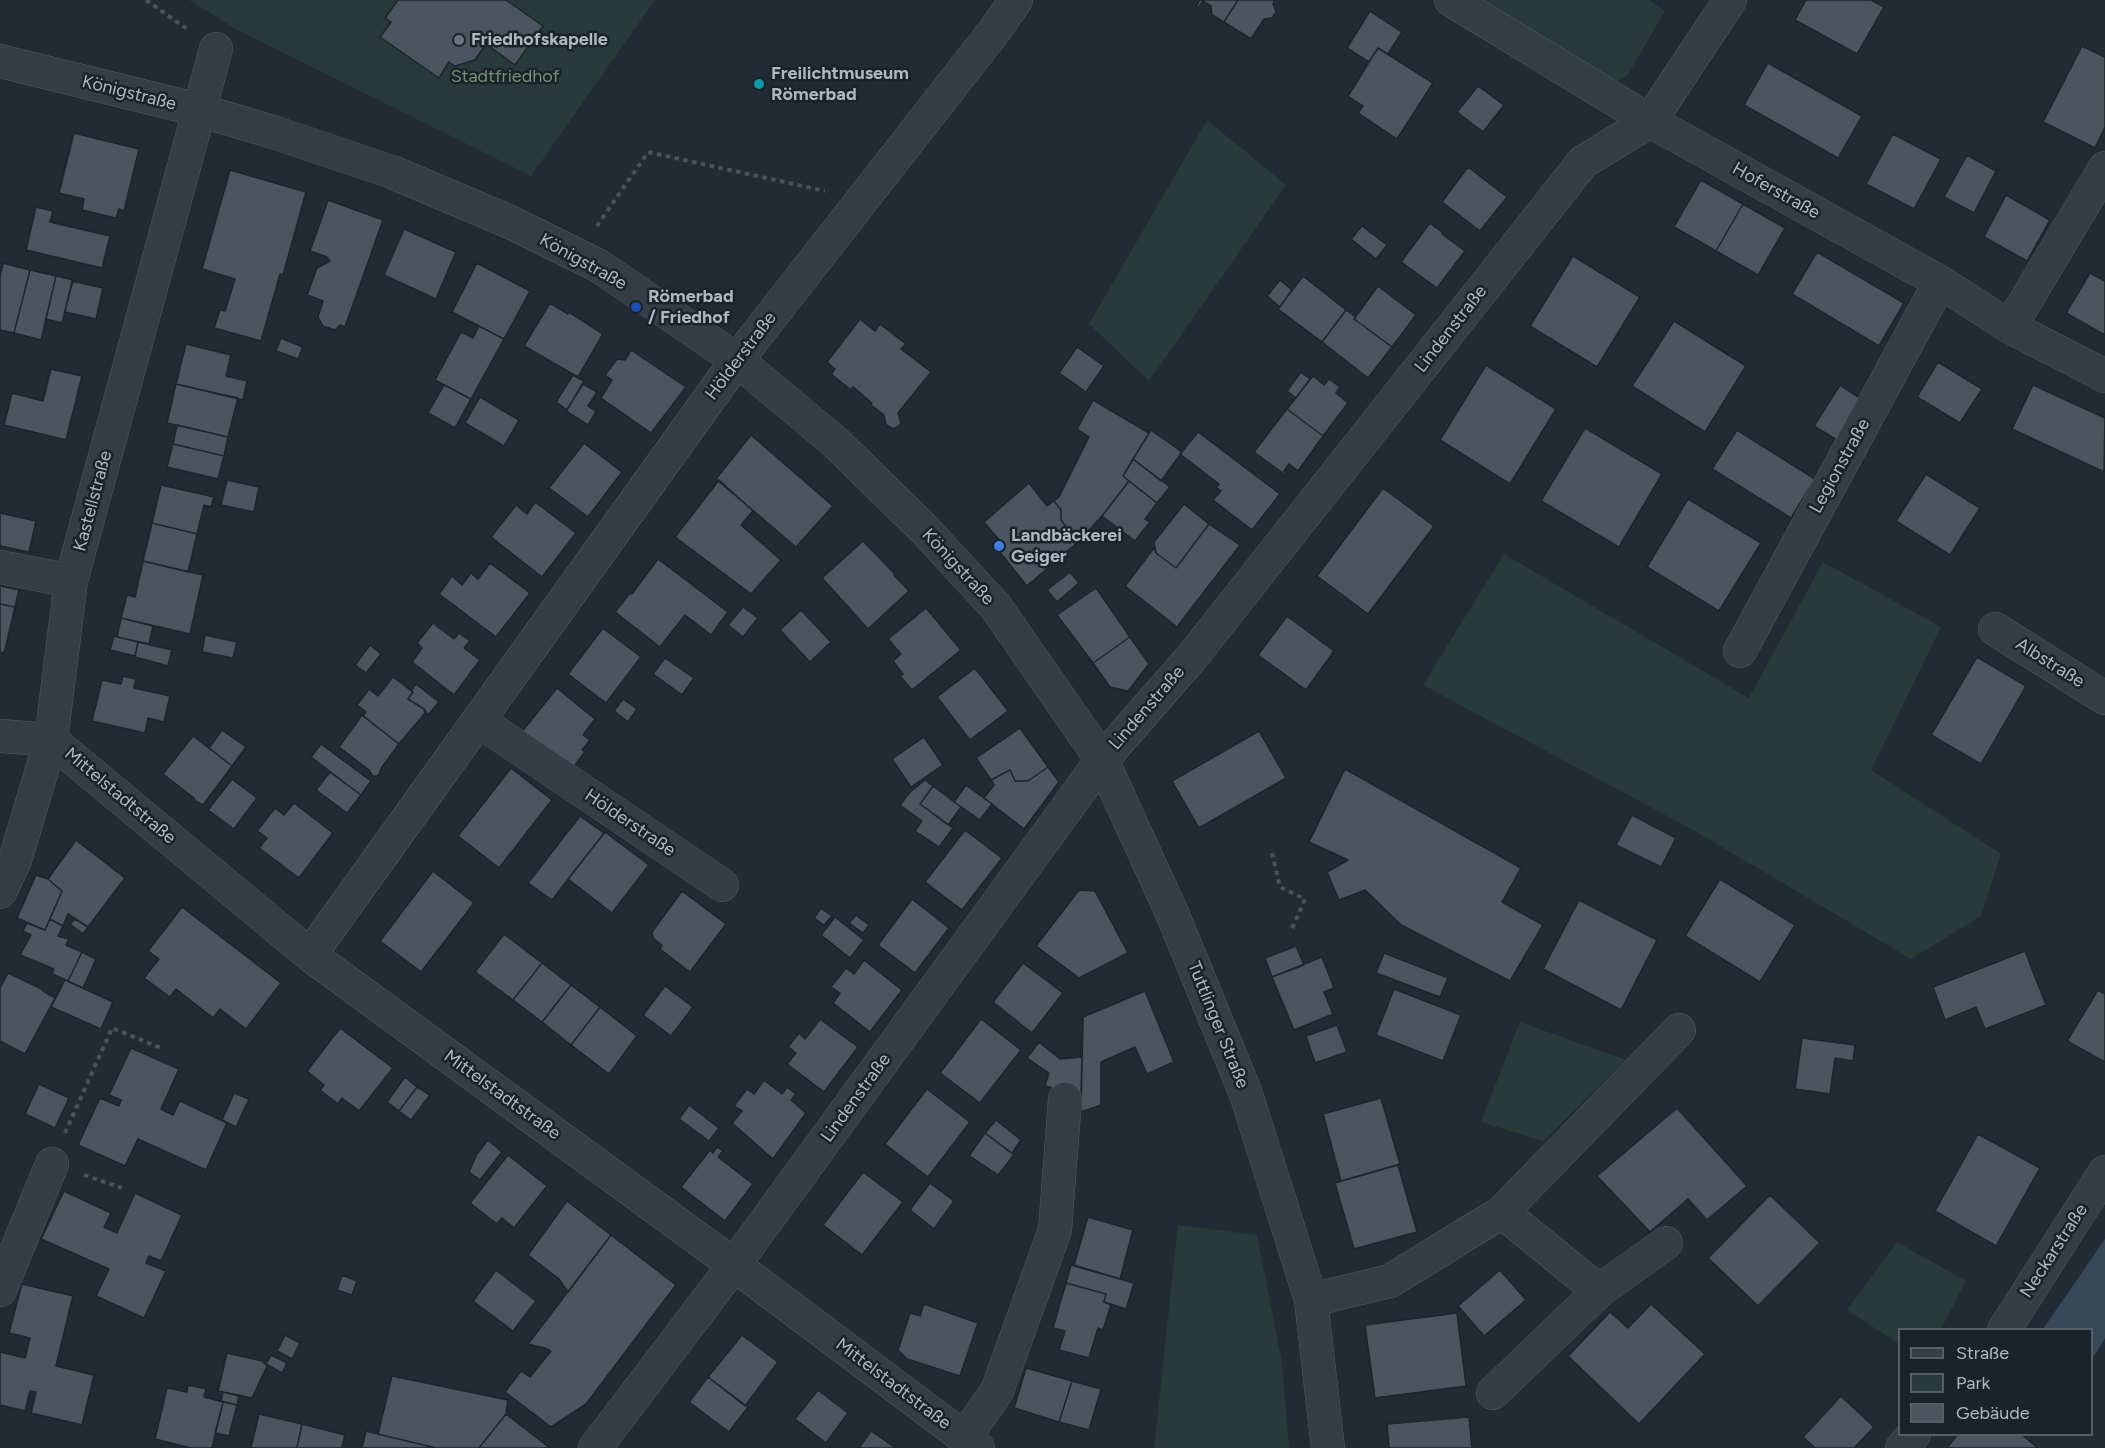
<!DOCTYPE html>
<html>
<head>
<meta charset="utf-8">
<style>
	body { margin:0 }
	#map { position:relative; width:2105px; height:1448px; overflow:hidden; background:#222b34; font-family:Figtree,sans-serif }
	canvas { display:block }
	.legend { position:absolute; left:1898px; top:1328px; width:195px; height:108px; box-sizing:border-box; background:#1b222a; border:2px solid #565e67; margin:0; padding:8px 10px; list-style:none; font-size:18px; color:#afb8c2 }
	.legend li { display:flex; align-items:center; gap:12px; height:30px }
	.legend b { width:30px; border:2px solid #565e67 }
</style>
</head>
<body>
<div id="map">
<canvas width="2105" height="1448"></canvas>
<ul class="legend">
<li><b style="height:8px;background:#353d45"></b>Straße</li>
<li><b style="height:16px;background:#283a39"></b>Park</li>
<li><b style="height:16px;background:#4a5560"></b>Gebäude</li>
</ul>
</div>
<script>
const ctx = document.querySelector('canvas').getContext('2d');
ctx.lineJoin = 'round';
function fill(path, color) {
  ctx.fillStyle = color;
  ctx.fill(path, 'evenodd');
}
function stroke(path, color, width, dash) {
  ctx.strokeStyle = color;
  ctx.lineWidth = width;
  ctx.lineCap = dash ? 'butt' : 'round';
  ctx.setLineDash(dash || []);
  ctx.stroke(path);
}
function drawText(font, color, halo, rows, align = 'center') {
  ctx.font = font + ' Figtree,sans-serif';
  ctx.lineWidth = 5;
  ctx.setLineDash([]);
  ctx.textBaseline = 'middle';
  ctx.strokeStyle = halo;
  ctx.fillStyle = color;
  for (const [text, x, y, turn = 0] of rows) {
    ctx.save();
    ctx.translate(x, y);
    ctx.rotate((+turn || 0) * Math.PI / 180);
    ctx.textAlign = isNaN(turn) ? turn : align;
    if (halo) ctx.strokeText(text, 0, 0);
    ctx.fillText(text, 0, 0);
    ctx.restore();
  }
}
fill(new Path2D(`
	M189,0H655L531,176L234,28Z
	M1457,0H1649L1665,11L1627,76L1605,86Z
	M1207,120L1286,185L1149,381L1089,324Z
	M1504,554L1749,698L1823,562L1941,627L1871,770L2001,854L1981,916L1911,959L1695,831L1423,685Z
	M1520,1022L1626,1060L1543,1141L1481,1122Z
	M1178,1225L1257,1235L1282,1363L1289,1448H1154Z
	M1897,1242L1966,1281L1941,1329L1900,1330L1899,1344L1847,1310Z`), '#283a39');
fill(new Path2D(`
	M2105,1239V1338L2092,1359V1330L2043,1329Z`), '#37485a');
const building = new Path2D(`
	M398,0H506L543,26L515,65L486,44L475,60L455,66L449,62L439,78L380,37L391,22L385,18Z
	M1200,0H1238L1224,22L1212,15L1211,6L1203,1L1199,7L1196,6Z
	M1238,0H1275L1273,4L1276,12L1272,18L1264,19L1251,39L1224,22Z
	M1806,0H1871L1884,7L1857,54L1795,20Z
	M1370,11L1402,32L1388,54L1378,48L1369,62L1347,48Z
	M2082,46L2105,57V127L2095,148L2043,122Z
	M1378,48L1433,83L1397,139L1358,113L1363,106L1348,96Z
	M1768,63L1862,116L1838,158L1744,105Z
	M1478,86L1504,105L1483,132L1457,112Z
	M74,133L139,149L124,211L119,209L116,218L82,210L84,199L59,193Z
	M1893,134L1941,159L1914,209L1866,184Z
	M1967,155L1996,171L1974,213L1944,197Z
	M1468,167L1507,197L1480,231L1442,202Z
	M230,170L306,192L283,275L280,274L261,341L214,328L220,310L225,311L235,279L202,269Z
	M1701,180L1743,204L1716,251L1674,227Z
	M2006,195L2050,220L2027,261L1984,237Z
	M328,200L383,220L345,327L340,325L335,330L323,326L318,317L323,301L307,295L317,268L330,261L327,257L310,251Z
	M1743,204L1785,228L1758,275L1716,251Z
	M36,207L53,211L50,222L110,236L102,268L26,250Z
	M1430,223L1443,233L1442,234L1465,251L1437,288L1401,262Z
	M1362,226L1387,245L1376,259L1351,239Z
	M404,229L456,252L436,299L384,275Z
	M1817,252L1904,303L1879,346L1792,294Z
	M1573,256L1640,297L1597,367L1530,326Z
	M3,263L30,270L14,333L0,330V277Z
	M477,263L530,291L504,339L452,312Z
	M30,270L56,276L41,340L14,333Z
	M2090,273L2105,281V335L2066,313Z
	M56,276L73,280L62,323L46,319Z
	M1303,276L1346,310L1322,342L1278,309Z
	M1280,280L1292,290L1280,307L1267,296Z
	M72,281L103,288L96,319L65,312Z
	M1378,286L1416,315L1392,347L1354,319Z
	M550,303L568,314L569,312L603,334L578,377L524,346Z
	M1346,310L1356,317L1354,319L1392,347L1368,378L1322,342Z
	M860,319L875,331L880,324L906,344L901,349L931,372L898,413L901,424L894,429L886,425L884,415L871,405L872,403L853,387L851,390L831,374L835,369L827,362Z
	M1674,321L1746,366L1705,432L1632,386Z
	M479,326L504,339L471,399L435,380L461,332L473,338Z
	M281,338L303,347L298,359L276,351Z
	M186,344L231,355L226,376L247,381L243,400L176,384Z
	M1077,347L1104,366L1086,392L1059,373Z
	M631,350L686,387L651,433L601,398L612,380L605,375L617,359L625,360Z
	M1938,362L1982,389L1960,423L1917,397Z
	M1486,365L1556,409L1510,484L1440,440Z
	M51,369L82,376L66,440L4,425L12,393L43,401Z
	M1301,372L1310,379L1296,398L1287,391Z
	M573,375L584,381L567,410L556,402Z
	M1313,376L1324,385L1329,379L1340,387L1336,393L1348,403L1323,436L1287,409Z
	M176,384L238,398L228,437L167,423Z
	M583,384L597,392L588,406L596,411L588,425L566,411Z
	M444,385L471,399L455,428L428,413Z
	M1840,385L1863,400L1837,440L1814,426Z
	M2033,385L2105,418L2104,472L2012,429Z
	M480,397L519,420L504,446L465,423Z
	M1093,400L1149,433L1123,476L1129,481L1102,516L1078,542L1061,520V510L1054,501L1059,497L1089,437L1077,429Z
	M1287,409L1323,436L1298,471L1289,464L1284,471L1288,475L1287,476L1254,452Z
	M177,425L228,437L224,456L173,444Z
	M1585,428L1662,474L1619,547L1541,501Z
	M1151,430L1182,452L1161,481L1133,459Z
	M1737,430L1815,479L1791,518L1712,469Z
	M1198,432L1280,494L1252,530L1213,500L1221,491L1216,488L1219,484L1180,454Z
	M751,435L833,506L796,547L716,479Z
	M584,443L622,472L588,517L549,488Z
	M173,444L224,456L218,479L167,467Z
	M1133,459L1170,487L1157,503L1123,476Z
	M1926,474L1980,508L1950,555L1896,521Z
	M227,480L259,487L254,512L221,505Z
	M719,480L753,511L741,525L781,560L751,594L675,537Z
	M1129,481L1157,503L1145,519L1150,522L1135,541L1102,516Z
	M1029,483L1047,506L1054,501L1061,510V520L1078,542L1027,586L994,545L1000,541L984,522Z
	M161,485L214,497L211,507L204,505L197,534L152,523Z
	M1383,488L1434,526L1368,614L1317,576Z
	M1688,499L1761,543L1719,611L1647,567Z
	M535,502L576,533L542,577L491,537L516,505L527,514Z
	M1184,504L1209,524L1176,568L1156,553L1154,542Z
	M0,513L36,521L29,552L0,546Z
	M152,523L197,534L188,572L143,561Z
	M1209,524L1240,545L1177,627L1125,586L1154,548L1156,553L1176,568Z
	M863,541L895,574L894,575L909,591L868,629L822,578Z
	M658,559L728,612L711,635L685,615L660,647L615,612L630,593L632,594Z
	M143,561L203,575L190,634L121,618L127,595L135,597Z
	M490,563L530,593L496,637L439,594L452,576L462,585L471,573L478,579Z
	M1070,572L1079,583L1057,602L1047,590Z
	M0,586L19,590L15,607L0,604Z
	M1096,588L1130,637L1093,663L1057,615Z
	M0,604L15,607L4,653L0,652Z
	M743,607L758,618L743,637L728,625Z
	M926,608L961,650L912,690L900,676L903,674L893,661L901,654L888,639Z
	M801,610L831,642L810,662L780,630Z
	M1287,616L1334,651L1306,690L1258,655Z
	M121,618L153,626L149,644L117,637Z
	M433,623L454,639L459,633L470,641L464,648L480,660L454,695L412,662L422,648L417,643Z
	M603,628L641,657L606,703L568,674Z
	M205,635L237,642L233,658L202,652Z
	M114,636L138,642L135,656L110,650Z
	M1130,637L1149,664L1128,691L1110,687L1093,663Z
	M138,642L172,650L168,666L135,657Z
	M370,645L381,654L366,673L355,665Z
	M1977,657L2026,686L1981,764L1931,735Z
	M665,658L694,678L682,695L653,674Z
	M975,668L1008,711L970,740L937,697Z
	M123,676L136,679L134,688L170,696L164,722L148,718L145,733L92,721L102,680L121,684Z
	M393,677L413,692L408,699L424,709L425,713L399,744L363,716L366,712L357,705L369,689L378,696Z
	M416,684L439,702L428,715L424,709L408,699L413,692L411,691Z
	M557,688L595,719L583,735L590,740L582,750L585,752L571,770L521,733Z
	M623,699L637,709L628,722L614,711Z
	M362,715L399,744L382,767L378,776H373L369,770L339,747Z
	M1020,728L1048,767L1028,781H1015L1010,770L991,780L976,758Z
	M222,730L246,747L232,766L209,748Z
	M1259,731L1286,778L1199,828L1172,781Z
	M193,736L232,766L203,805L195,801L194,798L163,774Z
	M924,737L943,765L911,787L892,759Z
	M321,744L371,781L361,795L311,757Z
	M1048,767L1059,782L1024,829L984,798L994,785L991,780L1010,770L1015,781H1028Z
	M511,768L552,800L499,868L458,836Z
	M1345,769L1521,868L1502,902L1543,925L1510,981L1401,925L1365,890L1339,900L1327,872L1348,860L1309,842Z
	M330,772L361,795L347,813L316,790Z
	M232,779L257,798L234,829L208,810Z
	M925,780L933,786L920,804L953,828L939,847L915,831L922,821L900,805L910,792Z
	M966,785L992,804L980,820L954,802Z
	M933,786L961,807L948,825L920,804Z
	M294,803L333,833L299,878L259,848L267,838L257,831L275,808L284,815Z
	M1632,815L1676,838L1661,867L1616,845Z
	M580,816L604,833L552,900L528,883Z
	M965,830L1002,858L962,910L925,882Z
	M605,832L649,865L612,913L568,879Z
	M76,840L125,878L88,927L68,914L63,926L50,919L62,891L48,879Z
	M433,871L474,903L421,972L380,941Z
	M36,875L48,879L62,891L45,930L17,918Z
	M1720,879L1795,925L1760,982L1685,936Z
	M1079,890L1095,891L1128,953L1079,978L1036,946Z
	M682,891L726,924L690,972L660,949L662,945L653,938L652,932Z
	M912,899L949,928L915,973L878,945Z
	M1579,900L1657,940L1621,1010L1543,969Z
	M182,907L281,983L246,1029L220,1009L213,1018L176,989L170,997L144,978L159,959L148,951Z
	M821,908L832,916L824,925L814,918Z
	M856,915L869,925L863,933L849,923Z
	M835,917L864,940L850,958L821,935Z
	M50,919L63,926L58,936L69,939L66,945L82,952L68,981L52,974L54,969L20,955L31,935L23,931L27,923L45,930Z
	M75,919L88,927L83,934L70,924Z
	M504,934L542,963L513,1000L475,972Z
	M1296,946L1304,965L1272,977L1265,958Z
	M2025,951L2046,1005L1985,1029L1976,1007L1945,1020L1933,987Z
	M82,952L96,959L83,988L68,981Z
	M1384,953L1448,978L1440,997L1376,973Z
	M1322,957L1334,988L1324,992L1333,1014L1294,1030L1272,977Z
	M864,960L902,990L870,1032L833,1003L840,993L831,987L846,968L854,974Z
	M542,963L571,985L542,1022L513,1000Z
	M1023,963L1063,993L1032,1033L993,1002Z
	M8,973L44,990L43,991L55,998L25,1054L0,1041V988Z
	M65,980L113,1002L101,1029L51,1007Z
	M571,985L600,1007L571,1045L542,1022Z
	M665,986L693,1007L671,1036L643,1015Z
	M1394,989L1461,1015L1443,1061L1376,1035Z
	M2098,990L2105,994V1062L2067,1041Z
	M1145,991L1174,1062L1147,1074L1135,1047L1101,1062V1105L1081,1112L1083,1017Z
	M600,1007L637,1036L609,1074L571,1045Z
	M820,1019L858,1047L824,1092L787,1064L796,1053L788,1047L799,1033L805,1039Z
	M981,1019L1021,1050L980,1103L940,1073Z
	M1337,1025L1347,1052L1315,1063L1306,1036Z
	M340,1028L393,1068L359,1111L342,1098L338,1104L320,1090L324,1085L307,1071Z
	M1802,1038L1855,1045L1853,1061L1835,1058L1830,1094L1795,1089Z
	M1039,1042L1060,1059L1082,1057L1081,1096L1045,1086L1049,1073L1027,1058Z
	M131,1048L179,1069L161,1109L173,1115L180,1101L227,1123L206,1170L138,1139L125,1166L78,1145L100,1098L119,1106L121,1100L109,1095Z
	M405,1077L417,1087L399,1111L387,1102Z
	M764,1080L782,1094L787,1087L796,1094L791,1100L806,1113L773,1159L732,1123L742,1111L734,1106L747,1089L754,1094Z
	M39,1084L69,1098L55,1128L25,1114Z
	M417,1087L430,1095L411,1120L399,1111Z
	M927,1089L970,1122L928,1177L885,1144Z
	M234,1093L249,1099L236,1127L222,1120Z
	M1381,1098L1400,1164L1341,1181L1323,1114Z
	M689,1105L719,1128L709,1141L679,1119Z
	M1677,1108L1747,1186L1707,1220L1688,1199L1650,1232L1597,1176Z
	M996,1120L1021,1140L1012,1153L985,1133Z
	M985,1133L1014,1155L998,1175L969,1156Z
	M1978,1134L2040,1168L1996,1246L1935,1211Z
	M488,1140L502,1152L480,1180L469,1172L477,1154Z
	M717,1147L723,1151L718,1157L753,1184L725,1221L681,1187L710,1150L713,1153Z
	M508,1155L547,1186L514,1228L502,1218L497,1224L470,1203Z
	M1398,1165L1417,1232L1354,1249L1335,1183Z
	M863,1172L903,1202L862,1255L823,1225Z
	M930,1183L954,1201L934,1229L910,1210Z
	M64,1191L111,1213L104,1227L117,1233L135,1193L182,1215L161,1261L149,1256L146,1263L166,1271L144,1318L96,1296L109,1269L41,1239Z
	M1770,1195L1820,1243L1758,1306L1708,1258Z
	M567,1201L611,1235L568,1292L559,1279L528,1255Z
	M1088,1217L1133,1230L1120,1279L1074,1265Z
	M611,1235L676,1285L586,1404L551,1427L505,1392L521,1371L530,1377L551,1351L545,1348L528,1344Z
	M1071,1265L1134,1283L1126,1309L1104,1302L1106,1294L1066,1283Z
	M496,1270L536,1301L513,1331L473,1301Z
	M1500,1270L1526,1300L1484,1336L1458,1306Z
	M342,1275L357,1281L352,1295L337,1290Z
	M1066,1283L1106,1294L1104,1302L1111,1305L1103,1330L1098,1328L1089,1358L1059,1350L1065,1331L1053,1328Z
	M22,1284L73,1296L56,1366L94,1375L82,1425L31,1413L36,1392L30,1391L25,1411L0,1405V1352L25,1358L30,1338L9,1333Z
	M924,1304L978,1323L960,1376L907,1359L898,1350L910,1313L920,1316Z
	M1651,1304L1705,1354L1639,1424L1568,1356L1610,1312L1628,1328Z
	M1457,1313L1466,1386L1375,1398L1365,1325Z
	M285,1335L300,1343L292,1359L277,1351Z
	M742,1335L778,1362L745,1406L708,1377Z
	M227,1353L262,1361L267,1366L252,1398L218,1391Z
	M271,1355L287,1363L282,1373L266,1364Z
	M1026,1368L1072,1381L1059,1422L1014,1408Z
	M392,1376L508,1400L506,1414L479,1448H436L378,1434Z
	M708,1377L748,1407L729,1432L689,1402Z
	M1072,1381L1101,1389L1089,1430L1059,1422Z
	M188,1385L206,1389L204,1397L223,1402L212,1448H191L155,1439L167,1388L187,1392Z
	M818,1390L848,1413L826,1443L795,1419Z
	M223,1392L239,1396L237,1405L221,1401Z
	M1841,1396L1874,1427L1854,1448H1815L1803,1437Z
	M223,1402L237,1405L229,1436L215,1433Z
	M259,1414L302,1424L297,1448H251Z
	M506,1414L550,1448H479Z
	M1469,1417L1472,1448H1389L1387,1424Z
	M302,1424L345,1435L342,1448H297Z
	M366,1431L378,1434L436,1448H362Z
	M871,1431L896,1448H859Z
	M1958,1434H2021L2038,1448H1947Z`);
fill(building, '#4a5560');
stroke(building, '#1c242c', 1.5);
const minor = new Path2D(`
	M1451,0L1650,121L1940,282L2010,327L2105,376
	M0,61L199,110L273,132L392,172L510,222L599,266L737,360L835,442L924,529L996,607L1102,760L1172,913L1246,1094L1311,1300L1328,1448
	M2010,327L2105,168
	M0,567L71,581
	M1995,629L2105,698
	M1740,651L1940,282
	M479,721L722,885
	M0,736L51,740L310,955L734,1265L978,1448
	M0,892L15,860L51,740L71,581L216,49
	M310,955L737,360L995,30L1016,0
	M1502,1212L1599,1291
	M0,1290L52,1164
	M1311,1300L1390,1281L1502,1212L1679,1030
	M2004,1330L2105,1172
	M1493,1393L1599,1291L1666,1243
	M965,1437L997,1391L1055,1230L1065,1099
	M595,1448L734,1265L1102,760L1192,657L1583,162L1650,121L1730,0
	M1902,1448L1914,1434`);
stroke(minor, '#525b63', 34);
stroke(new Path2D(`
	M146,0L187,29
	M597,226L648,152L825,191
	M1272,853L1280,887L1305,899L1291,931
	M65,1133L112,1028L161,1048
	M84,1175L122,1188`), '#455657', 4, [4.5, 4.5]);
stroke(minor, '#353d45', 33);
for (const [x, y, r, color] of [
	[459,40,6,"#6b7280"],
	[759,84,6,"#0f9aa8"],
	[636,307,6,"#1a4fb4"],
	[999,546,6,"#3f7fe0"]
]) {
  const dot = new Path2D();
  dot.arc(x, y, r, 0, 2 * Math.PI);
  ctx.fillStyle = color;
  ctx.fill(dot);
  stroke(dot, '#1b222a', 2);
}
drawText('bold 18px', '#afb8c2', '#1b222a', [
	["Friedhofskapelle",471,40],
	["Freilichtmuseum",771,74],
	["Römerbad",771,95],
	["Römerbad",648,297],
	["/ Friedhof",648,318],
	["Landbäckerei",1011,536],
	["Geiger",1011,557]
], 'left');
drawText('18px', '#719677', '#1b222a', [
	["Stadtfriedhof",505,77]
]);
drawText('18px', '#afb8c2', '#1b222a', [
	["Königstraße",129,93,14],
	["Hoferstraße",1776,191,29],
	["Königstraße",583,262,29],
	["Lindenstraße",1451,329,-52],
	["Hölderstraße",741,356,-53],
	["Legionstraße",1840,466,-61],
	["Kastellstraße",93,501,-75],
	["Königstraße",958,567,47],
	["Albstraße",2050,663,32],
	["Lindenstraße",1147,708,-49],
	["Mittelstadtstraße",120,796,40],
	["Hölderstraße",630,823,34],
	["Tuttlinger Straße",1218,1025,68],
	["Mittelstadtstraße",502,1095,36],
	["Lindenstraße",856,1098,-54],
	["Neckarstraße",2054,1251,-57],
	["Mittelstadtstraße",893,1384,37]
]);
</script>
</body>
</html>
